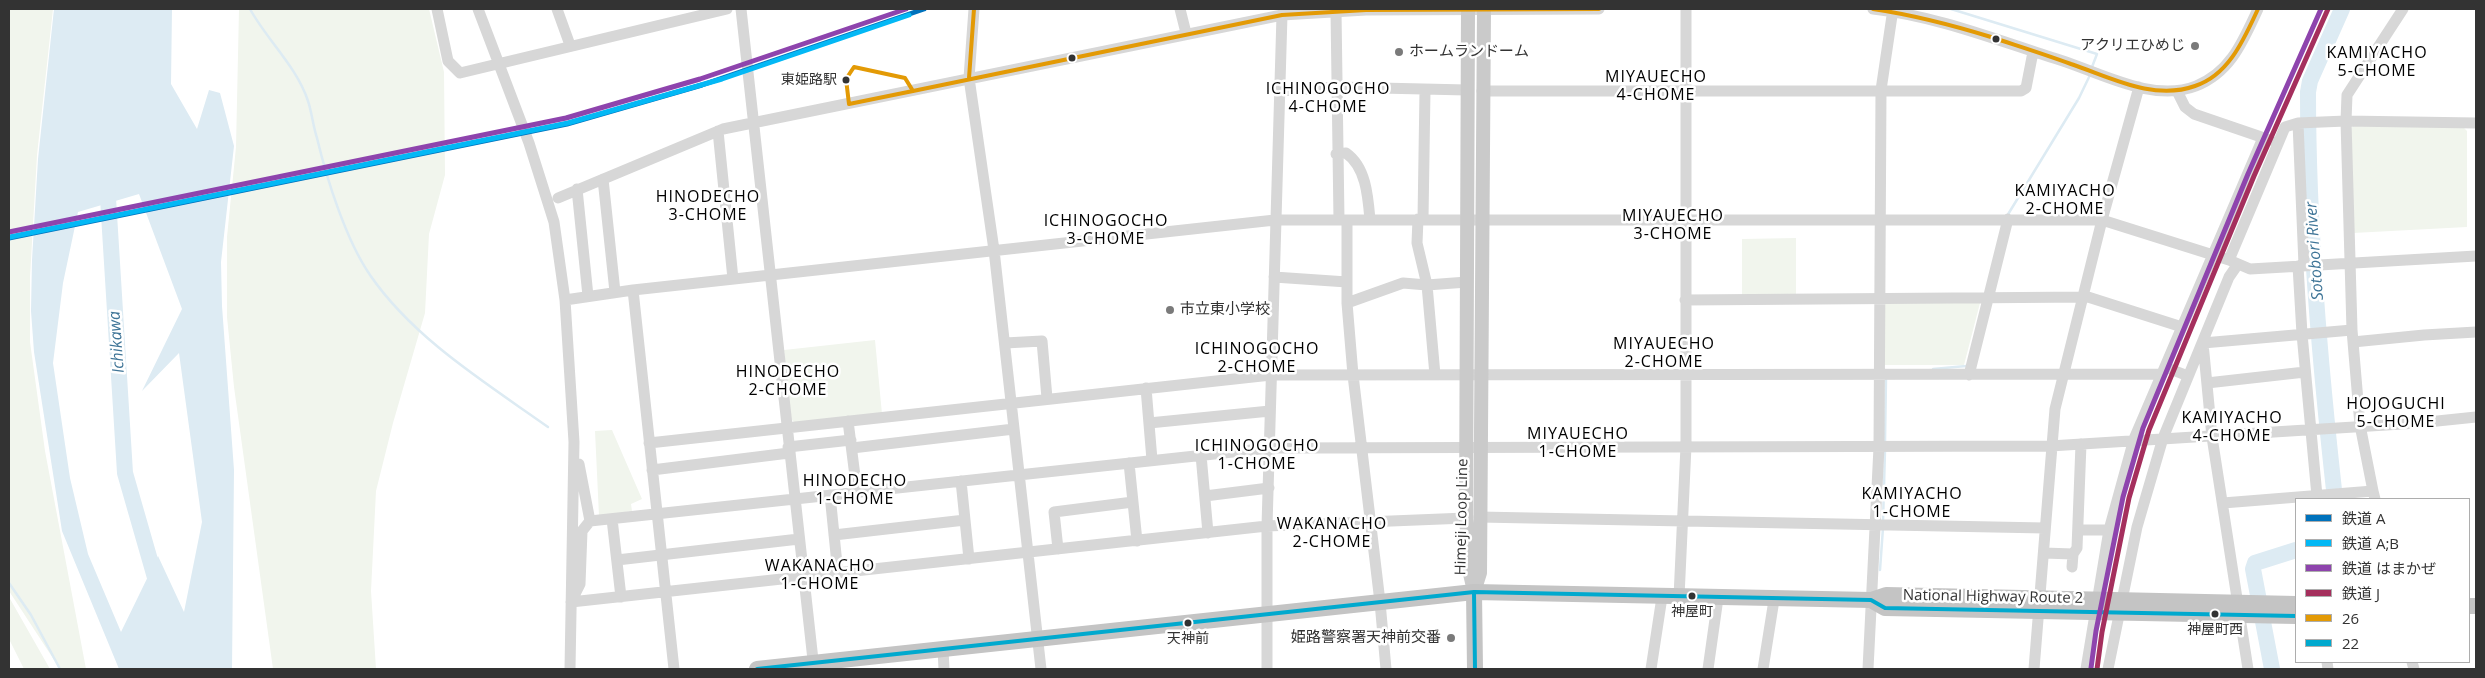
<!DOCTYPE html>
<html>
<head>
<meta charset="utf-8">
<style>
	body { margin:0 }
	#map { position:relative; width:2485px; height:678px; overflow:hidden; background:#fff; font-family:"Open Sans","Noto Sans JP",sans-serif }
	canvas { display:block }
	.frame { position:absolute; inset:0; border:10px solid #333; pointer-events:none }
	.legend { position:absolute; left:2295px; top:498px; width:175px; height:165px; box-sizing:border-box; background:#fff; border:1px solid #adadad; margin:0; padding:6px 9px; list-style:none; font-size:15px; color:#333 }
	.legend li { display:flex; align-items:center; gap:10px; height:25px }
	.legend b { width:25px; border:1px solid #adadad }
</style>
</head>
<body>
<div id="map">
<canvas width="2485" height="678"></canvas>
<div class="frame"></div>
<ul class="legend">
<li><b style="height:6px;background:#0072bc"></b>鉄道 A</li>
<li><b style="height:6px;background:#03b8f5"></b>鉄道 A;B</li>
<li><b style="height:6px;background:#8e44ad"></b>鉄道 はまかぜ</li>
<li><b style="height:6px;background:#a52f5d"></b>鉄道 J</li>
<li><b style="height:6px;background:#e39a05"></b>26</li>
<li><b style="height:6px;background:#00a9ce"></b>22</li>
</ul>
</div>
<script>
const ctx = document.querySelector('canvas').getContext('2d');
ctx.lineJoin = 'round';
function fill(path, color) {
  ctx.fillStyle = color;
  ctx.fill(path, 'evenodd');
}
function stroke(path, color, width, dash) {
  ctx.strokeStyle = color;
  ctx.lineWidth = width;
  ctx.lineCap = dash ? 'butt' : 'round';
  ctx.setLineDash(dash || []);
  ctx.stroke(path);
}
function drawText(font, color, halo, rows, align = 'center') {
  ctx.font = font + ' "Open Sans","Noto Sans JP",sans-serif';
  ctx.lineWidth = 5;
  ctx.setLineDash([]);
  ctx.textBaseline = 'middle';
  ctx.strokeStyle = halo;
  ctx.fillStyle = color;
  for (const [text, x, y, turn = 0] of rows) {
    ctx.save();
    ctx.translate(x, y);
    ctx.rotate((+turn || 0) * Math.PI / 180);
    ctx.textAlign = isNaN(turn) ? turn : align;
    if (halo) ctx.strokeText(text, 0, 0);
    ctx.fillText(text, 0, 0);
    ctx.restore();
  }
}
fill(new Path2D(`
	M9,9H53L37,155L30,277V342L45,451L86,669H60L9,591Z
	M239,9H429L444,72L445,175L429,234L425,313L393,423L376,491L371,591L376,669H273L234,387L227,317V237L236,147Z
	M2354,125L2463,127L2467,131V227L2353,233L2349,131Z
	M1796,238V295H1742V239Z
	M1885,301L1980,303L1964,365H1884Z
	M875,340L882,414L795,423L790,418L784,350Z
	M612,430L642,499L631,504L632,511L599,516L595,431Z
	M9,597L50,669H24L9,639Z`), '#f1f5ed');
fill(new Path2D(`
	M54,9H172L171,84L197,129L209,90L220,93L234,146L221,262L222,306L234,470L232,669H119L62,531L34,352L31,311L32,260L38,159ZM139,194L182,309L142,391L179,353L202,522L184,612L158,556L121,632L88,554L70,478L53,363L63,283L78,212Z`), '#ddebf3');
stroke(new Path2D(`
	M250,9C267,40 297,67 308,101C312,113 313,126 317,138C327,180 346,240 370,275C414,339 486,383 548,427
	M1951,9L2097,54L2092,67
	M2007,216L2079,98L2090,75
	M1933,369L1966,366
	M1885,442L1886,378
	M1883,522L1885,450
	M1880,570L1883,528
	M9,583L31,615L60,669`), '#ddebf3', 2.5);
stroke(new Path2D(`
	M107,182L125,473L158,588
	M2335,499C2320,364 2308,228 2308,92L2310,81L2342,9
	M2272,669L2253,569L2255,563L2296,550`), '#ddebf3', 16);
stroke(new Path2D(`
	M437,9L448,61L460,73L727,9
	M478,9L529,143L554,222L565,300L574,442L570,669
	M557,9L570,45
	M741,9L814,669
	M974,9L969,78L994,250L1041,669
	M1180,9L1186,33
	M1873,9C1937,16 1999,41 2060,60C2101,73 2153,103 2196,86C2231,72 2243,41 2258,9
	M1336,11L1339,220
	M1280,91L1336,87L1467,90
	M1482,91H2021L2026,88L2033,52
	M2177,91L2185,107L2194,114L2270,140
	M2298,123L2304,265
	M718,131L733,279
	M1336,154L1346,153C1366,167 1368,196 1370,220
	M603,179L615,292
	M577,189L588,296
	M558,198L723,129L1282,15L1366,10L1599,9
	M1418,219L1417,243L1427,285L1435,375
	M1423,219L1425,90
	M1347,220V303L1353,375L1380,602L1386,669
	M2229,260L2285,127L2298,123L2346,121L2476,123
	M2298,266L2302,334L2317,496
	M1274,277L1347,282
	M633,290L674,669
	M565,300L633,290L1275,220H2102L2229,260L2250,269L2476,256
	M1685,300L2088,297L2182,327
	M1347,303L1403,283L1427,285L1467,282
	M2353,342L2424,335L2476,332
	M1005,343L1042,341L1047,398
	M2165,367L2188,376
	M1969,375L2008,219
	M2207,383L2305,372
	M1146,388L1152,460
	M848,421L857,492
	M1149,423L1270,411
	M649,443L1271,375L2162,374
	M788,447L851,440
	M852,448L1014,429
	M1201,455L1208,533
	M1129,463L1137,541
	M579,464L590,521
	M652,470L789,453
	M961,481L969,559
	M2373,491L2360,425L2352,330L2346,121L2347,95L2403,9
	M830,495L838,574
	M1205,496L1269,488
	M2223,503L2373,491L2375,499
	M1479,517L2045,528
	M612,519L621,597
	M2078,530H2109
	M834,535L965,520
	M1058,549L1054,512L1133,502
	M2044,553L2073,554L2072,567
	M2073,554L2077,548L2081,444
	M617,560L799,539
	M1679,597L1686,446V9
	M571,602L580,584L582,531L590,521L1270,448L2050,446L2418,423L2476,417
	M571,602L1267,526L1466,518
	M943,649L944,669
	M2327,662L2328,669
	M2412,662L2414,669
	M1267,669V526L1282,15
	M1651,669L1662,597
	M1708,669L1718,598
	M1763,669L1774,600
	M1868,669L1879,447L1881,90L1893,9
	M2034,669L2055,409L2102,220L2139,87
	M2086,669L2109,530L2134,439L2263,138
	M2108,669L2137,527L2163,438L2229,277L2238,264
	M2248,669L2212,437L2203,343L2352,330`), '#d7d7d7', 11);
stroke(new Path2D(`
	M1468,9L1466,518L1470,574L1474,591
	M1474,592L1480,573L1484,9`), '#cacaca', 14);
stroke(new Path2D(`
	M1474,592L1475,669
	M1871,600L1885,608L2296,616
	M2469,606H2476
	M757,669L1474,592L1871,600L1886,595L2296,604`), '#c4c4c4', 16);
stroke(new Path2D(`
	M1873,9C1913,15 1952,25 1991,37C2018,46 2044,54 2071,64C2110,77 2153,101 2195,86C2229,75 2244,39 2258,9
	M854,67L905,78L913,91L849,104L846,79Z
	M969,78L974,9
	M913,91L1282,15L1366,10L1599,9`), '#e39a05', 4);
stroke(new Path2D(`
	M1474,592L1475,669
	M757,669L1474,592L1871,600L1885,608L2296,616`), '#00a9ce', 4);
stroke(new Path2D(`
	M9,238L567,124L702,85L924,9`), '#0072bc', 5);
stroke(new Path2D(`
	M10,237L568,123L722,79L909,15`), '#03b8f5', 5);
stroke(new Path2D(`
	M9,232L566,118L700,79L906,9
	M2091,668L2096,631L2123,497L2143,428L2248,174L2321,9`), '#8e44ad', 5);
stroke(new Path2D(`
	M2097,669L2102,632L2129,498L2149,430L2254,176L2328,9`), '#a52f5d', 5);
for (const [x, y, r, color] of [
	[1996,39,4.5,"#333"],
	[2195,46,5,"#7a7a7a"],
	[1399,52,5,"#7a7a7a"],
	[1072,58,4.5,"#333"],
	[846,80,4.5,"#333"],
	[1170,310,5,"#7a7a7a"],
	[1692,596,4.5,"#333"],
	[2215,614,4.5,"#333"],
	[1188,623,4.5,"#333"],
	[1451,638,5,"#7a7a7a"]
]) {
  const dot = new Path2D();
  dot.arc(x, y, r, 0, 2 * Math.PI);
  ctx.fillStyle = color;
  ctx.fill(dot);
  stroke(dot, '#fff', 2);
}
drawText('14px', '#333', '#fff', [
	["東姫路駅",837,80,"right"],
	["神屋町",1692,612],
	["神屋町西",2215,630],
	["天神前",1188,639]
]);
drawText('15px', '#333', '#fff', [
	["アクリエひめじ",2185,46],
	["ホームランドーム",1409,52,"left"],
	["市立東小学校",1180,310,"left"],
	["姫路警察署天神前交番",1441,638]
], 'right');
drawText('15px', '#333', '#fff', [
	["Himeji Loop Line",1462,517,-89],
	["National Highway Route 2",1993,597,1]
]);
ctx.letterSpacing = '1px';
drawText('16px', '#000', '#fff', [
	["KAMIYACHO",2377,53],
	["5-CHOME",2377,71],
	["MIYAUECHO",1656,77],
	["4-CHOME",1656,95],
	["ICHINOGOCHO",1328,89],
	["4-CHOME",1328,107],
	["KAMIYACHO",2065,191],
	["2-CHOME",2065,209],
	["HINODECHO",708,197],
	["3-CHOME",708,215],
	["MIYAUECHO",1673,216],
	["3-CHOME",1673,234],
	["ICHINOGOCHO",1106,221],
	["3-CHOME",1106,239],
	["MIYAUECHO",1664,344],
	["2-CHOME",1664,362],
	["ICHINOGOCHO",1257,349],
	["2-CHOME",1257,367],
	["HINODECHO",788,372],
	["2-CHOME",788,390],
	["HOJOGUCHI",2396,404],
	["5-CHOME",2396,422],
	["KAMIYACHO",2232,418],
	["4-CHOME",2232,436],
	["MIYAUECHO",1578,434],
	["1-CHOME",1578,452],
	["ICHINOGOCHO",1257,446],
	["1-CHOME",1257,464],
	["HINODECHO",855,481],
	["1-CHOME",855,499],
	["KAMIYACHO",1912,494],
	["1-CHOME",1912,512],
	["WAKANACHO",1332,524],
	["2-CHOME",1332,542],
	["WAKANACHO",820,566],
	["1-CHOME",820,584]
]);
ctx.letterSpacing = '0px';
drawText('italic 16px', '#3f7597', '#fff', [
	["Sotobori River",2315,251,-94],
	["Ichikawa",117,342,-94]
]);
</script>
</body>
</html>
